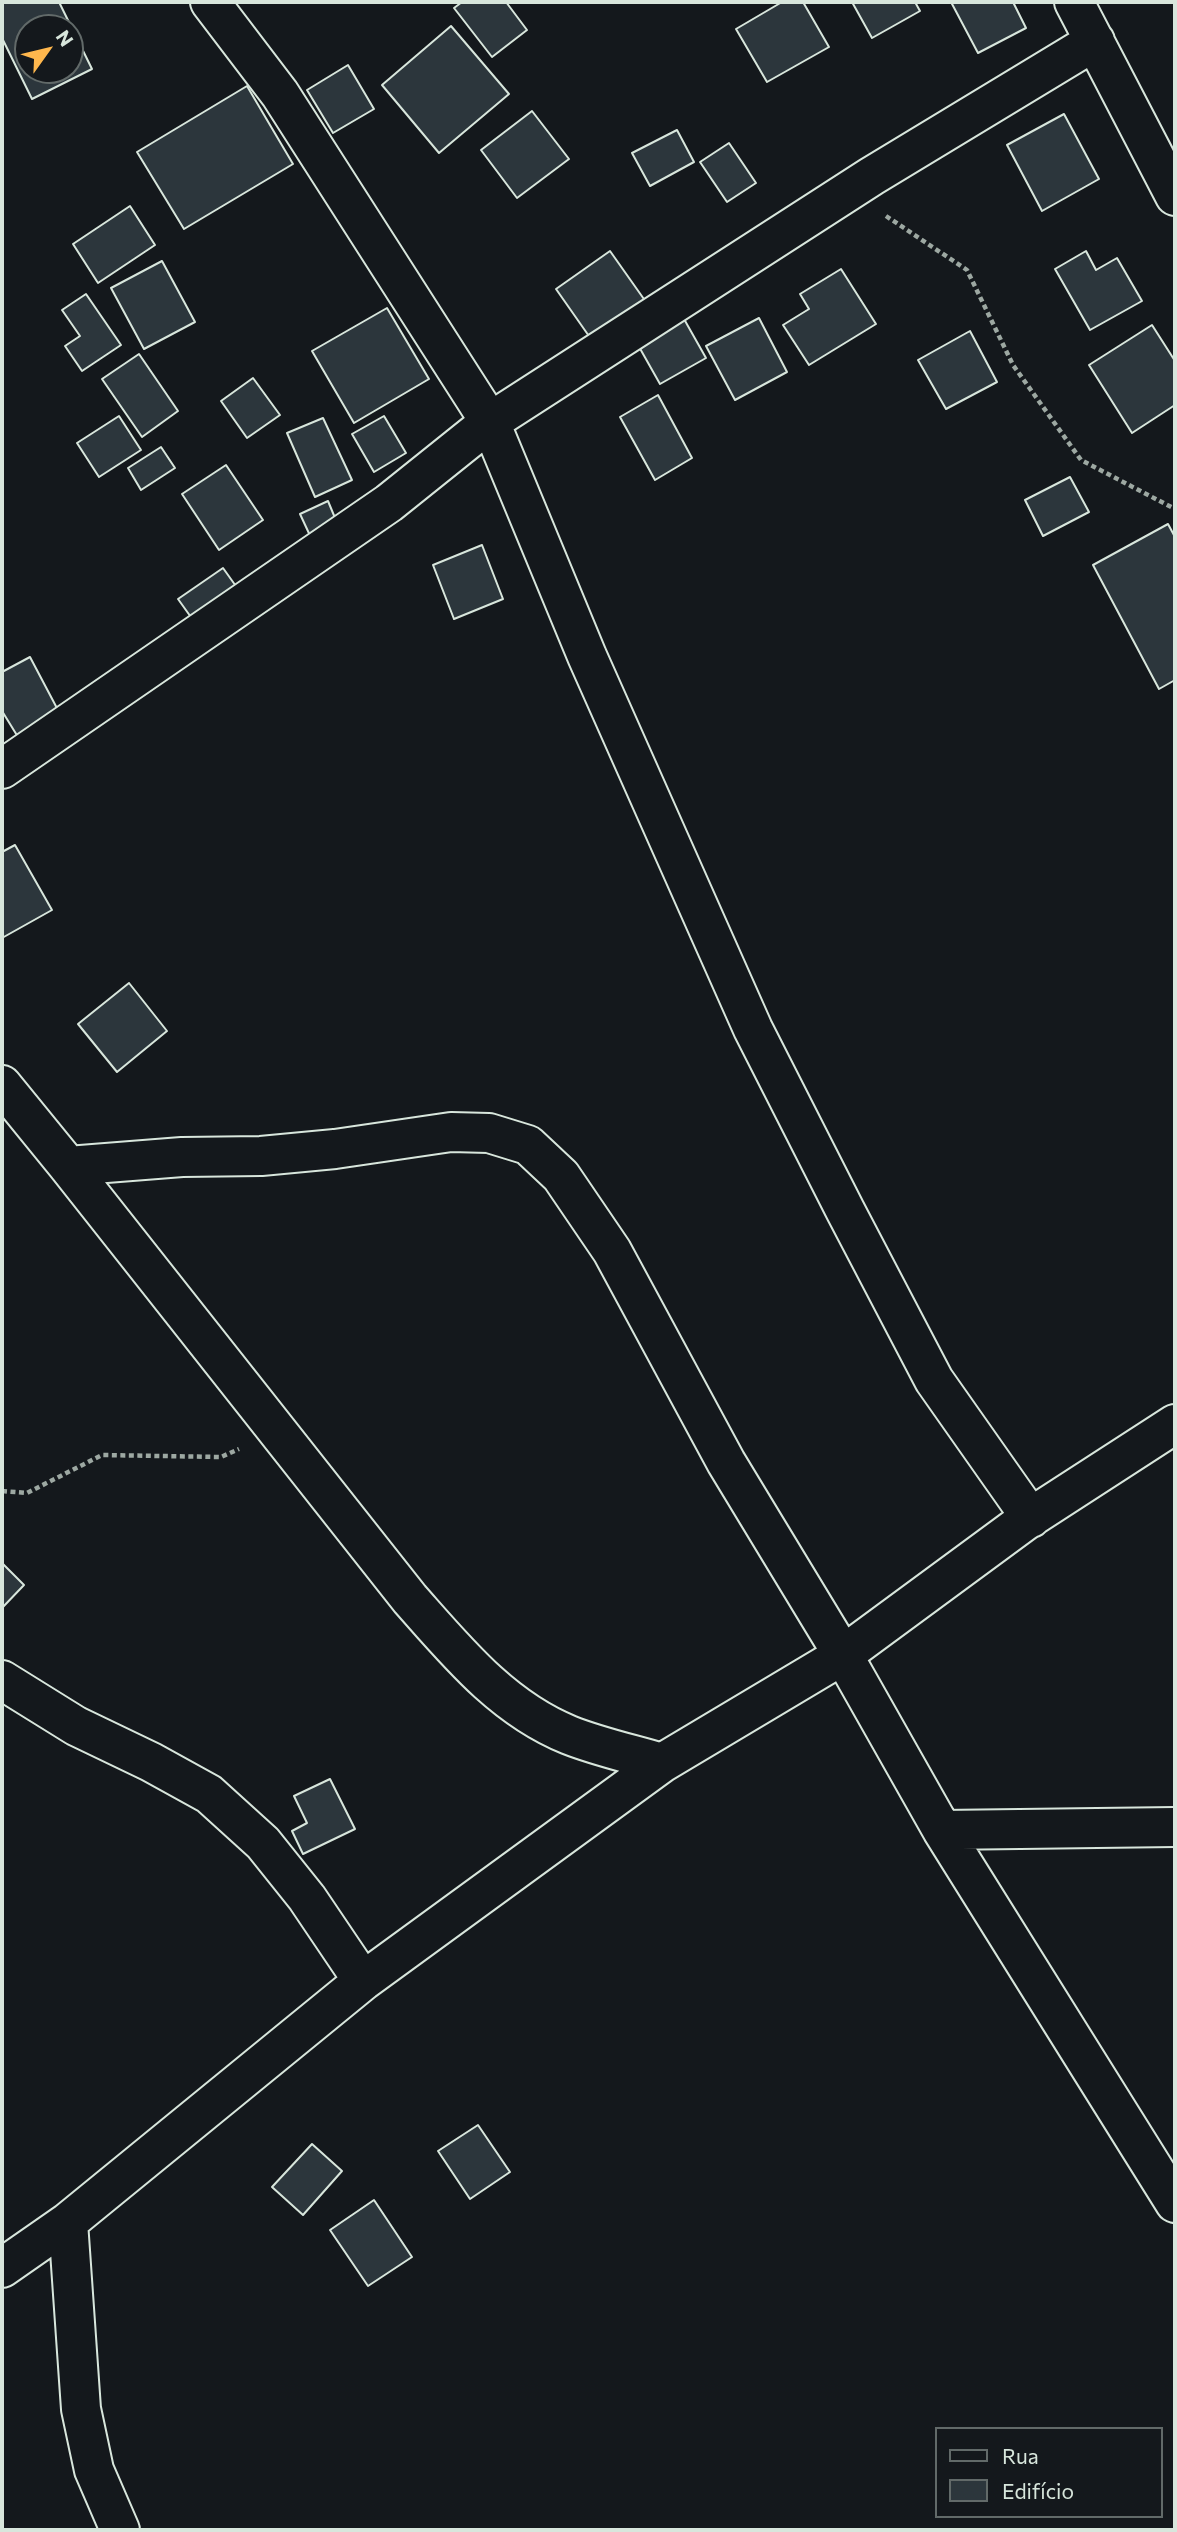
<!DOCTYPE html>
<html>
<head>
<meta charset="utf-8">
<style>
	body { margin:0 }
	#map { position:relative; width:1177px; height:2532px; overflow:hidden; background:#14181c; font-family:Commissioner,sans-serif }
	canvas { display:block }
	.frame { position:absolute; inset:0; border:4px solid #d8e6dc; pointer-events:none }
	.legend { position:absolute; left:935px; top:2427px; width:228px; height:91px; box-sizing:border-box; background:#14181c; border:2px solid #626a69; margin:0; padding:9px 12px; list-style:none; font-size:21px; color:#d8e6dc }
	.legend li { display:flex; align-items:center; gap:14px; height:35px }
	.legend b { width:35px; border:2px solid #626a69 }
	.north { position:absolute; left:14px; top:14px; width:70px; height:70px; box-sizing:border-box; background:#14181c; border:2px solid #626a69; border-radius:50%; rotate:56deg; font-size:19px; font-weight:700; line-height:28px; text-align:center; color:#d8e6dc }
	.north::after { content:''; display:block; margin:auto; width:24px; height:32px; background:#ffb74d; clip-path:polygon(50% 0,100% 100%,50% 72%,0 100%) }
</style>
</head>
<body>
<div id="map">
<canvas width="1177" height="2532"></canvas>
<div class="frame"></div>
<ul class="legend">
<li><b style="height:9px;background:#14181c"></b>Rua</li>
<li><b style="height:19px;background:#2c363c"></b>Edifício</li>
</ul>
<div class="north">N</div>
</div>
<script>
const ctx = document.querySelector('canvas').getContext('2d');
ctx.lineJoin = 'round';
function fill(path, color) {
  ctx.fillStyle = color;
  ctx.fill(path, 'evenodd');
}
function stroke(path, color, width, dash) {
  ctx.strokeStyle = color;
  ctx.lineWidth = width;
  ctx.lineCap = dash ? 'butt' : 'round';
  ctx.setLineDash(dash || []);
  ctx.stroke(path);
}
const building = new Path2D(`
	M2,2H59L92,69L32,99L2,38ZM28,28H70V70H28Z
	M462,2H506L527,30L492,57L454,8Z
	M782,2H803L829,47L767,82L736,29Z
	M852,2H915L920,11L872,38Z
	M951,2H1013L1026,28L978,53Z
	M451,26L509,94L439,153L382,85Z
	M348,65L374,109L333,133L307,90Z
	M247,86L293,164L184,229L137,152Z
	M532,111L569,159L517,198L481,150Z
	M1064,114L1099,179L1042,211L1007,145Z
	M677,130L694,162L650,186L632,153Z
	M729,143L756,183L727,202L700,162Z
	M130,206L155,245L98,283L73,244Z
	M610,251L646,302L591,339L556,289Z
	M1086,251L1096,270L1117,258L1142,301L1090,330L1055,269Z
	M162,261L195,322L144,349L111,288Z
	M841,269L876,324L809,365L783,325L809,309L800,294Z
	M86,294L121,345L82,371L65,346L80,336L62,310Z
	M387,308L429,379L354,423L312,351Z
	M759,318L787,372L735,400L706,346Z
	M684,319L706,358L660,384L638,345Z
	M1152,325L1175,361V405L1132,433L1089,365Z
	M970,331L997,382L946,409L918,360Z
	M139,354L178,411L142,437L102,379Z
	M253,378L280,415L247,438L221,401Z
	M658,395L692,458L655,480L620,417Z
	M119,416L141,450L99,477L77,443Z
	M384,416L406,453L374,472L352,434Z
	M323,418L352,480L315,497L287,433Z
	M161,447L175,468L141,490L128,468Z
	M226,465L263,520L219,550L182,494Z
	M1070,477L1089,512L1043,536L1025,500Z
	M328,501L340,530L313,542L300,514Z
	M1168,524L1175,537V680L1159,689L1093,565Z
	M482,545L503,599L454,619L433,565Z
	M223,568L243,596L198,627L178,599Z
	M30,657L59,712L18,737L2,711V672Z
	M15,845L52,910L2,938V852Z
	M129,983L167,1031L117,1072L78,1024Z
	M2,1563L24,1585L2,1608Z
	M330,1779L355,1829L303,1854L292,1831L307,1823L294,1796Z
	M478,2125L510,2172L470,2199L438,2151Z
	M312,2144L342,2171L303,2215L272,2187Z
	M374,2200L412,2257L368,2286L330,2230Z`);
fill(building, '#2c363c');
stroke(building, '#d8e6dc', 2);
const minor = new Path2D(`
	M210,2L280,94L490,422L587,656L753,1029L845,1210L934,1380L1031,1518
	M1074,2L1175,196
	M2,769L389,503L490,422L872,176L1095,41
	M2,1085L68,1166L410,1599C456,1651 502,1708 569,1735C599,1747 632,1754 662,1763
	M68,1166L182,1157L261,1156L335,1149L451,1132L489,1133L528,1145L561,1176L612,1251L726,1462L843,1655L942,1830L1175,2203
	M2,1680L76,1726L151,1762L209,1794L263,1843L307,1898L363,1981
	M942,1830L1175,1827
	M68,2222L81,2409L94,2470L120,2530
	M2,2268L68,2222L363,1981L662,1763L843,1655L1025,1521L1175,1424`);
stroke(minor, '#d8e6dc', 42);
stroke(new Path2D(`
	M886,216L967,270L1013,365L1081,460L1175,509
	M2,1491L27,1493L102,1455L221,1457L239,1449`), '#9da8a2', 4.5, [5, 3.5]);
stroke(minor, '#14181c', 38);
</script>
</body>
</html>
